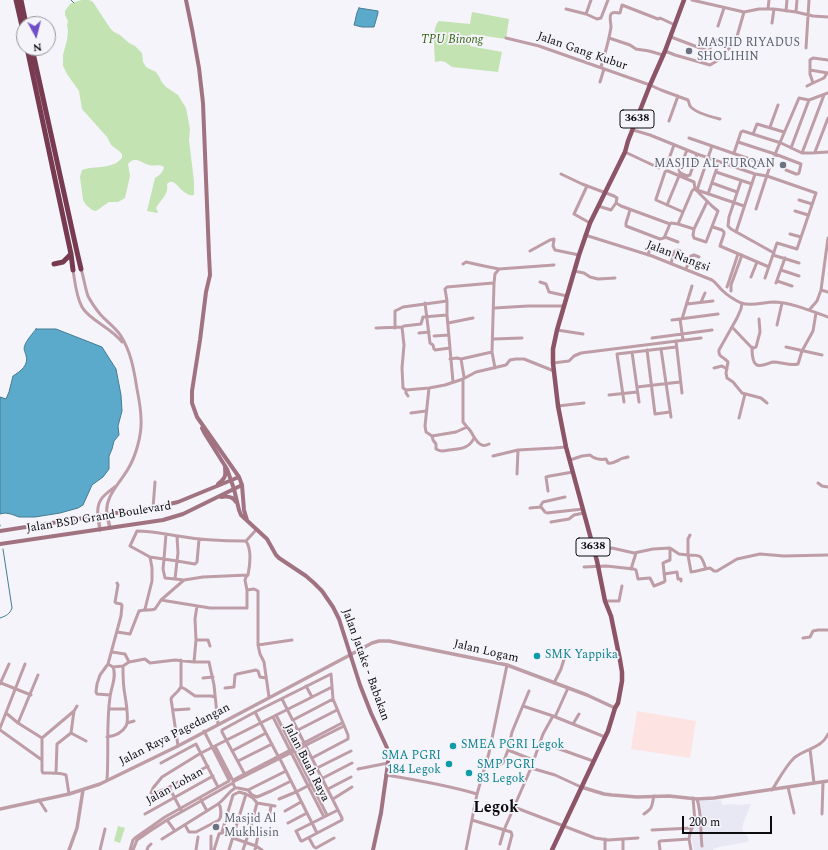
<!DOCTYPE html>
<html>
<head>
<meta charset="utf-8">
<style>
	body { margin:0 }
	#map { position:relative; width:828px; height:850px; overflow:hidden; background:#f4f4fa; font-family:Spectral,serif }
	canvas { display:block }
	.north { position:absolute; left:16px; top:16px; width:40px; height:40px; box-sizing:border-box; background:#f4f4fa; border:1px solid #97979c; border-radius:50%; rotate:173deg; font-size:11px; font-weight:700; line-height:16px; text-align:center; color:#0c0c0e }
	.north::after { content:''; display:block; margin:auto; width:14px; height:18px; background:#6f4fc9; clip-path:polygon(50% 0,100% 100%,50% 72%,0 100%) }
	.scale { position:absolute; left:682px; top:816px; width:90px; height:18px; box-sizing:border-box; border:2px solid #0c0c0e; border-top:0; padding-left:5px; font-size:12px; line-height:14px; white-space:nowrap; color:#0c0c0e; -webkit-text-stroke:3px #f4f4fa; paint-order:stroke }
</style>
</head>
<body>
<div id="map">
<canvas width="828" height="850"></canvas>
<div class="north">N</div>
<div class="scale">200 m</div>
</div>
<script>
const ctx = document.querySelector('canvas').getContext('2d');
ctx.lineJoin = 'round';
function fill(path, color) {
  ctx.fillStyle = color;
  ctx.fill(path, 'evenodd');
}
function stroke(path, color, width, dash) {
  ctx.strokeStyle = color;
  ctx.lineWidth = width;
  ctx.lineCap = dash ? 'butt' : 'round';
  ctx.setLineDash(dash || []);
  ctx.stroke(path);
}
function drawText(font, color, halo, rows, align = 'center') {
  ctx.font = font + ' Spectral,serif';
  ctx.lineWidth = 3.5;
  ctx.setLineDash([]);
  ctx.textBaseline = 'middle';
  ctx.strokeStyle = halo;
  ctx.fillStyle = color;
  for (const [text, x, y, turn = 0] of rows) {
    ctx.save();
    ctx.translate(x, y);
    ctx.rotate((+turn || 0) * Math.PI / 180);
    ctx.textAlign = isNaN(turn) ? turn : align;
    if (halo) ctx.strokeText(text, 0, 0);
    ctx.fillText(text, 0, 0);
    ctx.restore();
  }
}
fill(new Path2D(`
	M721,800L722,805L735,804L736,805L751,804L743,824L742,830L748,837L749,841L747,842L719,847L713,849V850H694L691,834L700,821L696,801Z`), '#e8e8f4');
fill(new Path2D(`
	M637,711L696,721L690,758L631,749Z`), '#fee3e3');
fill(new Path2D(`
	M82,0H89L93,2L110,28L114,32L120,35L129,43L135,46L142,53L143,62L146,67L156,72L160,78L161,81L166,87L178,95L186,108L190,129L189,140L193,173L194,182V195C180,197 176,175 167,184C169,195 160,200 156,208L158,212L157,213L147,211L155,178C160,175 163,172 164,167C159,163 154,167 149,165C140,163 136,155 128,164L130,176L125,198L118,202H109L96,211L92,210L86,205L83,200L80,177L82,170C96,165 112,170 122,158V154L119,151L111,145L107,137L82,109L79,91L67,74L63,66V55L67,40L68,31L67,25L68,21L65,15V11L70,4L78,1Z
	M472,12L509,19L506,39L471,34L470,46L502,52L498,72L452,67L445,62L441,61L435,62C435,52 431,28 439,21L470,24Z
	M118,826L125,828L120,843L114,841Z`), '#c3e3b3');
const water = new Path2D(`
	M359,8L378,11V13L374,27H362L354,25C356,19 356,13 359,8Z
	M36,329H56L102,347L116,369L121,395L122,411L118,426L119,435L114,441L112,449L109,456V469L103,477L92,485L83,505L78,508L60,513L35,517H19L11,514L5,513L0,514V397L6,399L9,392L13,376C21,371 29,365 26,355C25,352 23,349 25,345C26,341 33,333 36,329Z`);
fill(water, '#5caacb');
stroke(water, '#447b92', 1);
stroke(new Path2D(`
	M71,0L74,3
	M0,525V526
	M0,618C6,616 10,614 12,608L3,549`), '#447b92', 1);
stroke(new Path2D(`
	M692,0L744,12L759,9H774L796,12L813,16L828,17
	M566,9L586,14L591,0
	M768,9L769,0
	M786,11L787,0
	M796,12L797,0
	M586,14L597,19L601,18L608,0
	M772,23L774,9
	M718,26L724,8
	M671,37L708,51L710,49L714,40H715L732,46
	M506,38L539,46L650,85L661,90L688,100C689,102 689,104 690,106C695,113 712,117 720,119
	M609,38L630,45L636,49L649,51L663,55
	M806,48L809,0
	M665,51L675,55L710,65L720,59L736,40L744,12
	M601,67C605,54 609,41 611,27C611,23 609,17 611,14C613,11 617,13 620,13L622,5L658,19L660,18L675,25
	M810,70L828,73
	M827,73L824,78L813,83L810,74V60L813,58L828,60
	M600,82L604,69
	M807,86L813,83
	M622,119L635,124
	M669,121L678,96
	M770,127L778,105
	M633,130L650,135L697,154L755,174L767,176L816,193L797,249L777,243L765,278
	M753,134L757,124L784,132
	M689,138L770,166
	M738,142L775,154L801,164L799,173L798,174H796L786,170
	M791,148L809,100
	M687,150L679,170L680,173L687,176L690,175L697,154
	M625,152L659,168
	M815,152L828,118
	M734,153L741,132L743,131L781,143L802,153L824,95
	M802,153H812L828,152
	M666,167L674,145
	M716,172L752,184
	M561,174L582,184L614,196L617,198L616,203L611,210L598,206
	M741,181L729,217L728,226L731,229L774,253
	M712,183L737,192
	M587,186L574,214L590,223
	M697,190L712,146
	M708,194L719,162
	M799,200L812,204
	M616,203L621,206L670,224
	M667,205L679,176
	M756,209L770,166L799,98L809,100L828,93
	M630,210L626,223V226L660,239L664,238L670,224L671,223L678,224L694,229
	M795,211L808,215
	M683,212L656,200V199L665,172L666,171H668L694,182L695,189L712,206L718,211L706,242L694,238L693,235L694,229L707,202
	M678,224L692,191L694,189L697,190L744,206
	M713,227L722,230L724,232V234L720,246L769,267
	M736,232L755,174
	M790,234L801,237
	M585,235L652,256L712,280C717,283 719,288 723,291C728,296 735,300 741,303C752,307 763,302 775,302C793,303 811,311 828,317
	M665,237L678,242
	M530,251L550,240L554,239V240L553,246L555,250L579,255
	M648,255L652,242
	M773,255L799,263
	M671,263L675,251L677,250L680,251
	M463,264L466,262L484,266L499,269L554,265
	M81,269C84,278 85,288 88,296C91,302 96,309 100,314C107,322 115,327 121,336C131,352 134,370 137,389C139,399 141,409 141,419C142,434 136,456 128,469C120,483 104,497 107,515
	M686,269L691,256L694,255L699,257
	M73,270C75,282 76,296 82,307C89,320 112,328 122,342
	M781,270L799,276
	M574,271L584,273L590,277L598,279L615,278
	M751,277L757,262
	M777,281L792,286
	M540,282L546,284L549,292L567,296
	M494,283L495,274L499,269
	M776,283L785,258
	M727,287L738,254
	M821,290L828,292
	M731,291V285L742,255
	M701,302L705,293
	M425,303L430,343L433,345L434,349L435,350L450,348
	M742,303L741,309L737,318L719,350C718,357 724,357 728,362L726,373L727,378L733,382L742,393L761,398L767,403
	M687,304L713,301
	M494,308L528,306H564
	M810,309L817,301L821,290L828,238
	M680,319L683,340
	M682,319L692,286
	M672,320L718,314
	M448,323L473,318
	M777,325L782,303
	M732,327L751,347L754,348L756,347L760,332L759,319
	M376,328L402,327
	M395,328V311L403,307L447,301
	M557,330L583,334
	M419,333L429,332
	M434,336L449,335
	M652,338L712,330
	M493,339L522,338
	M676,341L682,393
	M752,347C752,352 752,363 757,365C762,367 768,363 773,362C781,362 790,366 798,364L802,351L813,331L816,313
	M786,347L822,355
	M661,349L671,417
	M647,350L655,414L670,412
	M632,352L639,402
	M450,359L457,358L461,359L492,352
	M461,359L464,377
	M553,363L569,361L574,356L581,353L701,338
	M714,368L722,366L727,369
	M453,382L447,315V301L445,289L447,287L493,283L494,284L492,352L495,368
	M637,387L680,382
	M429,388L425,426L426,432L432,436L456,432L467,427L463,422V379
	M406,390L429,388L445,385L463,379L476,372L506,365L510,360L516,359H524L554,371
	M609,395L637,392
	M408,396L406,393V390L403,388L402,368L404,345L402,327L404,326L421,324L423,317L447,315
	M624,402L617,354L676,347
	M558,406L584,403
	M411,413L426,411
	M739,418L745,394
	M467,427C473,432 475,443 482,445C484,446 487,445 489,444
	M432,436L433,440L436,444V449C441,452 444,451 449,450C459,449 469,449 474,438
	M493,456L518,450
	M570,460L582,456L590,455C594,459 601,460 606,459L608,463C613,464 614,462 619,460C621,458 625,458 628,457
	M517,474L518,450L554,448L566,447
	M818,483L822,486L828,487
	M548,491L546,477L550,476L573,472
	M541,507V505L543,502L565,497
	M153,508L155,482
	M530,508L541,507L545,512L547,513L583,509
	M98,516C96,500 104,495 116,486
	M551,522L569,519L574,515L584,513
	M166,534L164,559L163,569L165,578L175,579
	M177,536L178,553L177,561L195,564L197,562L199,539
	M246,541C224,541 200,540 178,536C164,534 151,531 137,531L130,546L150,557L177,561L175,579L184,580L203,577L248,575
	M246,541L256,530
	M594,551L612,548L634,553L653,549L670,548L679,554L688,555V539L690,535
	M584,567L606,566L634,569L636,570L638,579L650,578L654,586L664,582L665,581L663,563L665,562L670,560V548
	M631,569L636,553
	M706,569C701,556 703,555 688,555L691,572C698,571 704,569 710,568L714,571H717L737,559L760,554L784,556L828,555
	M664,574L677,572L678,579H681V581
	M247,590L254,589L258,591V645L260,654L264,662L269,697
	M161,600L210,608H247V590L245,580L246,577L248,575C250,565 252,550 246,541
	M605,601H619L622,586
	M145,609L152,581V568L150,557
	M117,632L130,634L139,611C145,609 150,611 155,609L161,600L184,580
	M803,638L810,637L813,631L818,630H828
	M196,640H208L210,646
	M258,645L292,640
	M112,652L125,654L129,662
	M194,662L196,640L195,619L197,606
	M108,664L113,667L123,666L129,662L145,659L150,663L175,660L194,662H209L214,685L218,724
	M203,678L213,677
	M1,683L31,695
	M554,683L561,669L565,656L562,653
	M0,684L9,664
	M306,686L312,697
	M181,687L185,689L195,696H211L215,697
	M225,688L234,687L235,675L237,674L256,670L258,671L260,677L266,678
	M110,695L97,694L96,692L97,684L100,675L108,664L121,616L122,605L121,604L116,603L115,602L118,585L117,583
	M282,699L342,818V820L302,841H301L296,831L338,810
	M523,706L553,716L605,737
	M109,709H127
	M173,710L189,709
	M255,712L278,756
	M6,713L18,723L42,738
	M276,715L327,815
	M273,717L324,817
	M555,717L568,688
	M293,720L333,699
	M18,723L38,675
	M127,723L134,721
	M573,724L579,714
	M0,728L25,664
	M0,730L42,760
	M298,730L337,710
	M204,731L229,780
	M71,733L86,741
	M107,737C115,736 122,733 126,726C130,719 125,697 124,689C123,681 123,674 123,666
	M540,742L593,761
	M178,746L171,699L172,697L178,691L181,687V660
	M215,746L232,779
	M810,749L814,783
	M508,750L533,760
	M232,751L266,733
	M280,759L317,833
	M238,761L272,744
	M486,761L499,765L503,763L508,750L512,732L529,691
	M161,763L196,744L218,787
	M208,766L169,787L153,794L151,793L153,788L162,777L201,753L332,687
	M317,768L351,751
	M531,768L555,775L581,787
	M358,769L388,763
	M56,773L57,744L71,733L74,711L77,706
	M244,773L222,732V730L255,712L331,674L333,699L348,735V739L312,758
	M386,775C417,780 447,785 477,794
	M107,780C109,752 106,725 110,697C111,688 117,676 113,667
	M233,780L342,723
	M233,782L344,726
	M233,783L235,788H238L248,790L286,771
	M169,787L181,810
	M788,787L794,813
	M328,789L351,777
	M248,790L252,795L257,797L271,791L291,781
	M772,790C779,779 785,767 794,758C805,749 822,748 828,734
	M69,794L66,775C59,772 51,773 43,773L42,771V738L74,711
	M279,799L296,792L352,763
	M333,799L352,787
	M697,799C702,814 700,830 702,846
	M39,800L46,811
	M201,800L207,811
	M218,804C225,799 227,793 235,788
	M514,807L595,838L608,840L623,839V850
	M285,811L301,802
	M145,814L213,776
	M644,814C654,807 651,807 654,796
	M822,814L823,782
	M269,819L271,806
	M167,820L175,831
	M472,820L511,832L512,835L508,850
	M288,823L307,813
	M652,830L692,828
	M222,832L233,795L239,792L246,794
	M233,838L256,846L262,850
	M309,838L314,847L316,848L334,838
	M162,839L218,804L220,806C221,811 222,816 219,820L196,832H189L185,825
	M623,839L638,838
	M500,844L504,830L531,768L543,734L553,716
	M100,850L105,829
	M130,850L133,840L135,838L165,817L229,781
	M133,850L137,840L150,831L167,820L231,784
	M147,850L148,847L151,844
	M196,850L198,837
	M211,850V836
	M214,850L219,834L224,832L234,836
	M229,850L246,794L253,798L257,803L275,806
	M243,850L251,826L257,803
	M255,850L259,831
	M466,850L477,794L489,753L507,665
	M605,850V839
	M660,850L659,842L660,841L689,839
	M691,850L689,839L690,833L695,822L693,798`), '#be9da6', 3);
stroke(new Path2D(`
	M107,515L110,528
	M98,516L100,530
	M581,787L604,794L612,795L637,797L669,796L697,799L714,798L828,781
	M0,809L69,794L100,784L178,746L350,655L372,643L379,641H389L507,665L587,695L615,708
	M69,850L77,828L83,790`), '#be9da6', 3.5);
stroke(new Path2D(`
	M186,0L192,29L199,68L203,103L209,255L210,275L206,292L200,340L192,391V403L197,417L239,477L242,485L244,510L247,520
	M202,428L205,434L227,469L234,489L239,510L241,515L267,539L276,555L279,558L306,576L314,583L322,591L333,607L339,619L360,685L371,713L388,750V763L381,813L373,850
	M218,484C225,478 226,477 225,468
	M221,497C227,496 233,497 236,502
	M0,531L161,506L178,502L239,477
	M0,544L163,520L183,514L242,485`), '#a17380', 4);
stroke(new Path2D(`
	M552,850L608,731L615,708L618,703L622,681V672L620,660L611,616L605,601L597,561L566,447L558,406L553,363V349L557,330L579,255L590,223L625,152L628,141L650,85L665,51L684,0`), '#8c5465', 4.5);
stroke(new Path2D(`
	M16,0L24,35
	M21,0L26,24
	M27,48L71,254L73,270
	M32,48L77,252L81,269
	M54,264L63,262L71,254`), '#783a4f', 5);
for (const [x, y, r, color] of [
	[689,51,4,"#6b7280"],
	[783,165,4,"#6b7280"],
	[537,656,4,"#0f9aa8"],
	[453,746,4,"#0f9aa8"],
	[449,764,4,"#0f9aa8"],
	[469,773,4,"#0f9aa8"],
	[216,827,4,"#6b7280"]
]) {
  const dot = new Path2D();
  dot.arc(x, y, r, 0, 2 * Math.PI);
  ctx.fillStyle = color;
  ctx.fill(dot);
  stroke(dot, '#f4f4fa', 1.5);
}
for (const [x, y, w] of [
	[637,119,34],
	[593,547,34]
]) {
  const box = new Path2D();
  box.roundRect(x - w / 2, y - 9, w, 18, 3);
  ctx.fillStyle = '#f4f4fa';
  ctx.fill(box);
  stroke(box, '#0c0c0e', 1);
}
drawText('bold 11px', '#0c0c0e', null, [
	["3638",637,119],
	["3638",593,547]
]);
drawText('italic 12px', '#386614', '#f4f4fa', [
	["TPU Binong",452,41]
]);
drawText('12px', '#5b616d', '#f4f4fa', [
	["MASJID RIYADUS",697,44],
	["SHOLIHIN",697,58],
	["MASJID AL FURQAN",775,165,"right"],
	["Masjid Al",224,820],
	["Mukhlisin",224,834]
], 'left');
drawText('12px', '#0c0c0e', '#f4f4fa', [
	["Jalan Gang Kubur",582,52,19],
	["Jalan Nangsi",678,257,21],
	["Jalan BSD Grand Boulevard",99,518,-9],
	["Jalan Logam",486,652,13],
	["Jalan Jatake - Babakan",365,665,70],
	["Jalan Raya Pagedangan",175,735,-27],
	["Jalan Buah Raya",306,763,63],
	["Jalan Lohan",175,787,-29]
]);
drawText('12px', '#0d838f', '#f4f4fa', [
	["SMK Yappika",545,656],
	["SMEA PGRI Legok",461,746],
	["SMA PGRI",441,757,"right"],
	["184 Legok",441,771,"right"],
	["SMP PGRI",477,766],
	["83 Legok",477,780]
], 'left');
drawText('bold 16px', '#0c0c0e', '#f4f4fa', [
	["Legok",496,809]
]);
</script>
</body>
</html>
